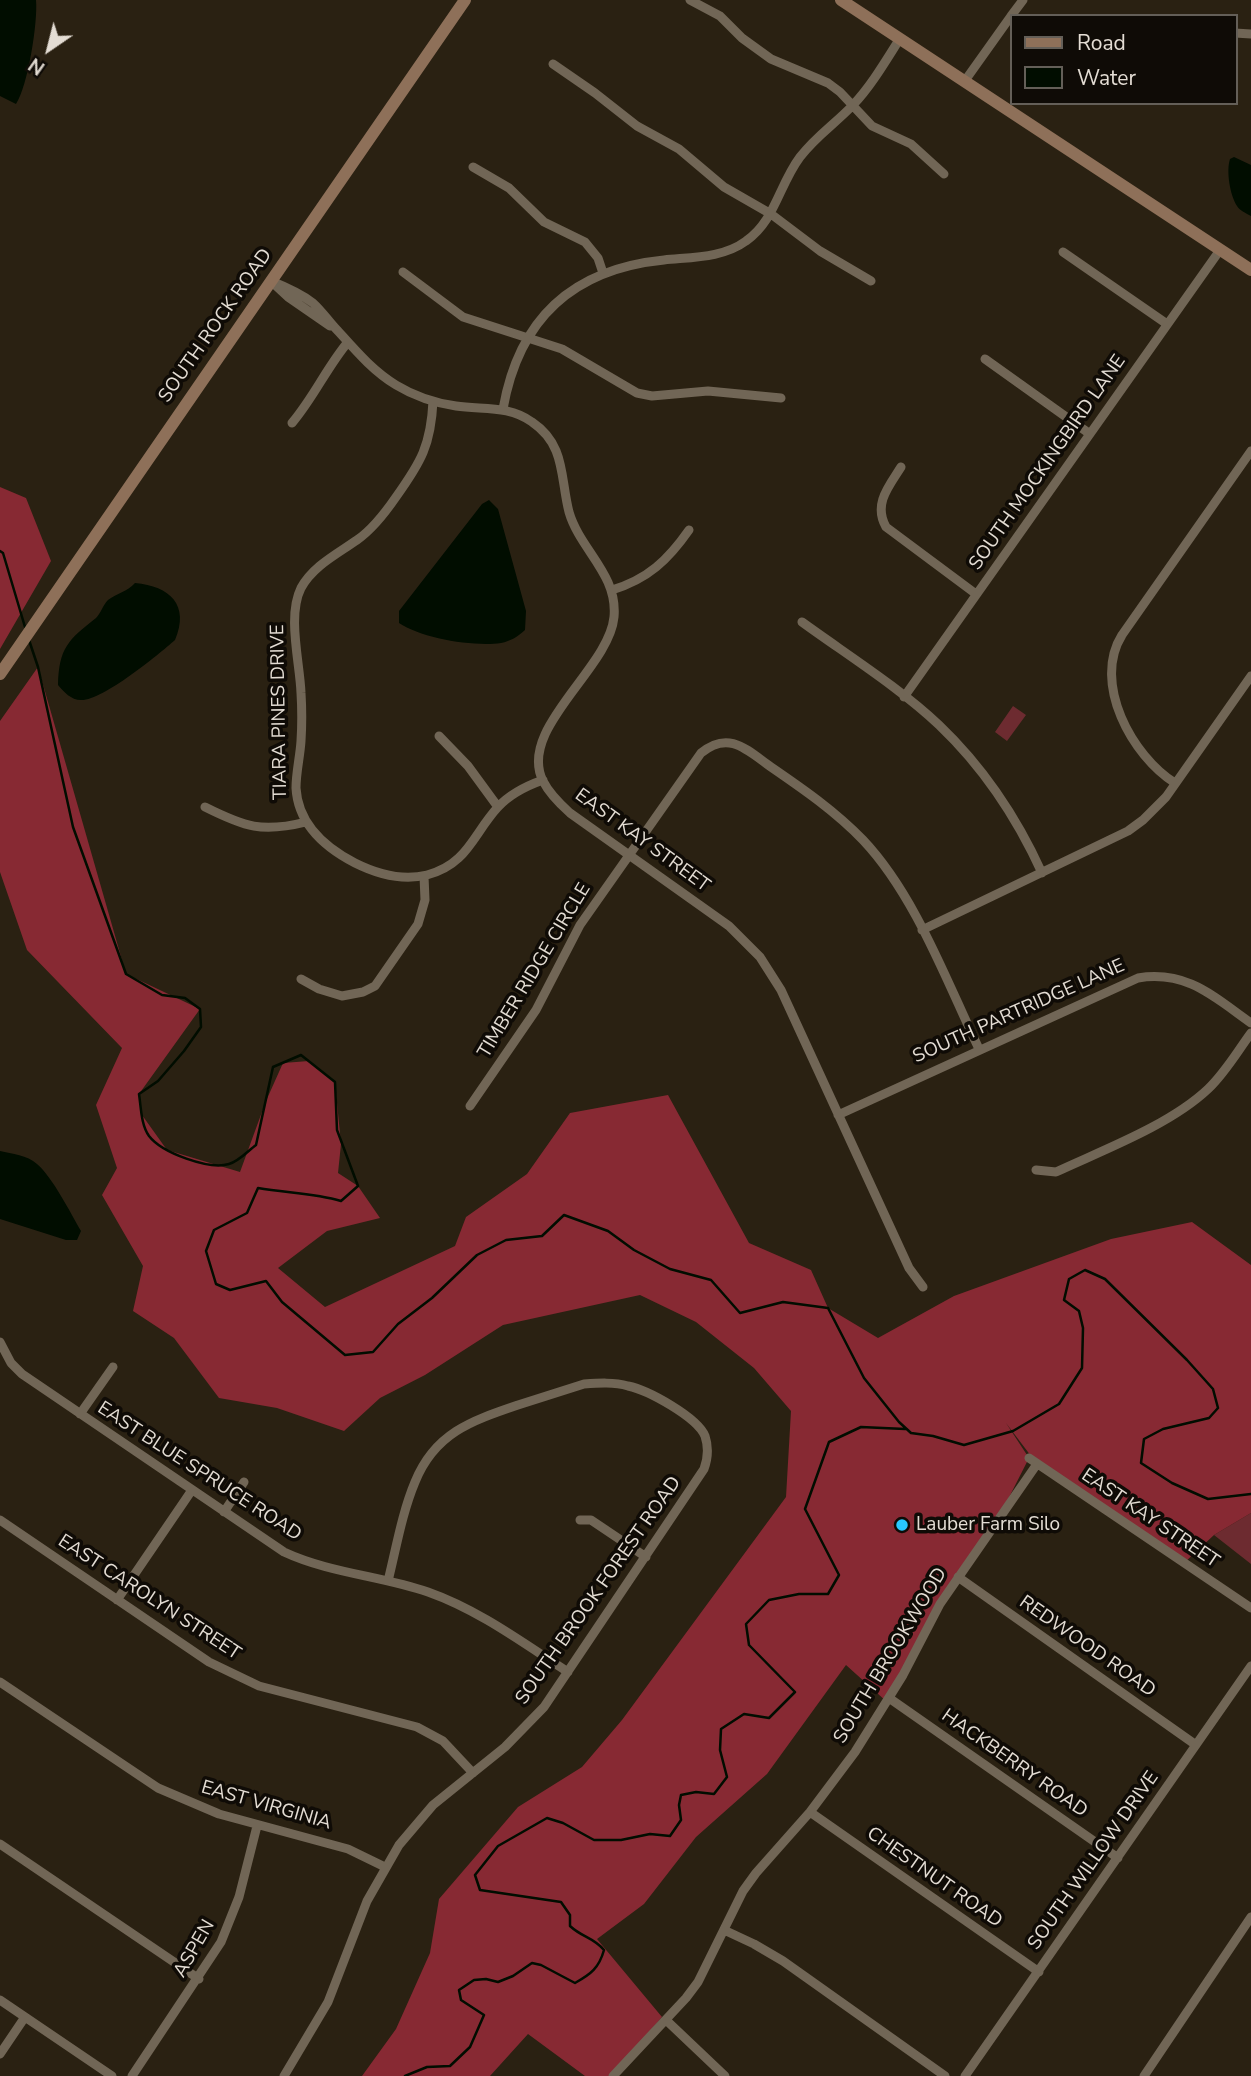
<!DOCTYPE html>
<html>
<head>
<meta charset="utf-8">
<style>
	body { margin:0 }
	#map { position:relative; width:1251px; height:2076px; overflow:hidden; background:#2a2112; font-family:"Nunito Sans",sans-serif }
	canvas { display:block }
	.legend { position:absolute; left:1010px; top:14px; width:228px; height:91px; box-sizing:border-box; background:#0f0b06; border:2px solid #645f58; margin:0; padding:9px 12px; list-style:none; font-size:21px; color:#e4ddd4 }
	.legend li { display:flex; align-items:center; gap:14px; height:35px }
	.legend b { width:35px; border:2px solid #645f58 }
	.north { position:absolute; left:14px; top:14px; width:70px; height:70px; -webkit-text-stroke:5px #0f0b06; paint-order:stroke; rotate:215deg; font-size:19px; font-weight:700; line-height:28px; text-align:center; color:#e4ddd4 }
	.north::after { content:''; display:block; margin:auto; width:24px; height:32px; background:#e4ddd4; clip-path:polygon(50% 0,100% 100%,50% 72%,0 100%) }
</style>
</head>
<body>
<div id="map">
<canvas width="1251" height="2076"></canvas>
<ul class="legend">
<li><b style="height:9px;background:#8e7059"></b>Road</li>
<li><b style="height:19px;background:#010d00"></b>Water</li>
</ul>
<div class="north">N</div>
</div>
<script>
const ctx = document.querySelector('canvas').getContext('2d');
ctx.lineJoin = 'round';
function fill(path, color) {
  ctx.fillStyle = color;
  ctx.fill(path, 'evenodd');
}
function stroke(path, color, width, dash) {
  ctx.strokeStyle = color;
  ctx.lineWidth = width;
  ctx.lineCap = dash ? 'butt' : 'round';
  ctx.setLineDash(dash || []);
  ctx.stroke(path);
}
function drawText(font, color, halo, rows, align = 'center') {
  ctx.font = font + ' "Nunito Sans",sans-serif';
  ctx.lineWidth = 7;
  ctx.setLineDash([]);
  ctx.textBaseline = 'middle';
  ctx.strokeStyle = halo;
  ctx.fillStyle = color;
  for (const [text, x, y, turn = 0] of rows) {
    ctx.save();
    ctx.translate(x, y);
    ctx.rotate((+turn || 0) * Math.PI / 180);
    ctx.textAlign = isNaN(turn) ? turn : align;
    if (halo) ctx.strokeText(text, 0, 0);
    ctx.fillText(text, 0, 0);
    ctx.restore();
  }
}
fill(new Path2D(`
	M1013,706L1026,715L1007,741L995,732Z
	M1251,1513V1564L1214,1535Z`), '#6d2b30');
fill(new Path2D(`
	M0,487L26,498L51,561L0,649Z
	M38,667L126,974L200,1009L139,1094L142,1115L167,1150L240,1172L266,1101L283,1063L309,1061L335,1082L341,1144L338,1173L358,1186L380,1218L327,1231L278,1268L325,1307L455,1246L466,1217L527,1174L570,1113L668,1095L749,1243L811,1270L828,1308L878,1338L954,1296L1111,1239L1192,1222L1251,1265V1513L1214,1535L1184,1563L1037,1464L1006,1423L1029,1458L996,1523L928,1625L887,1702L846,1665L767,1774L696,1837L644,1904L597,1939L662,2017L612,2076H585L528,2034L490,2076H362L396,2029L430,1953L439,1899L518,1807L582,1767L622,1720L786,1497L791,1411L754,1368L696,1322L640,1295L503,1325L425,1375L380,1398L344,1431L277,1408L219,1398L174,1338L133,1311L143,1266L102,1195L117,1168L96,1105L122,1048L27,950L0,872V721Z`), '#872933');
fill(new Path2D(`
	M0,0H36C38,22 28,86 16,104L0,96Z
	M1234,157L1251,165V216C1246,213 1240,211 1237,206C1230,195 1226,171 1230,159Z
	M489,500L498,509L526,611L525,630C517,637 511,641 501,643C473,647 421,638 399,623V611L482,504Z
	M135,583C170,586 190,605 175,640C158,655 102,701 81,700C71,700 64,692 58,685C59,648 68,640 96,618C101,613 103,605 108,600C117,593 127,592 135,583Z
	M0,1151C12,1154 27,1155 37,1164C53,1178 70,1212 81,1231L77,1240H66L0,1219Z`), '#010d00');
stroke(new Path2D(`
	M0,551L3,553L25,627
	M29,640L38,667L73,827L126,974L162,995L185,998L200,1009L201,1027L184,1051L158,1081L139,1094C141,1107 141,1125 149,1136C162,1153 209,1170 229,1164C238,1162 248,1151 256,1145L273,1067L301,1055L335,1082L337,1130L358,1186L341,1201C314,1193 286,1193 258,1188L247,1213L214,1230L206,1251L216,1284L230,1290L266,1281L282,1302L345,1355L373,1352L398,1324L432,1298L477,1255L506,1240L542,1236L564,1215L608,1231L634,1250L670,1269L711,1280L740,1313L783,1302L828,1308L864,1378L899,1422L911,1433L933,1436L964,1445L1013,1431L1059,1404L1082,1368L1083,1328L1079,1311L1064,1300L1069,1279L1085,1270L1105,1279L1187,1360L1213,1389L1218,1408L1209,1418L1163,1429L1144,1439L1141,1463L1172,1483L1208,1499L1251,1494
	M405,2076L427,2067L450,2066L470,2047L484,2015L461,2000L459,1990L474,1980L486,1979L498,1982L513,1976L532,1963L541,1965L575,1983C591,1974 599,1968 604,1950C593,1937 583,1938 570,1926V1915L561,1902L480,1890L475,1875L498,1846L547,1818L563,1823L594,1840H621L650,1834L670,1836L681,1820L679,1805L681,1795L696,1792L714,1794L727,1777L720,1750L721,1729L744,1714L769,1718L795,1692L749,1645L746,1624L769,1600L799,1594H828L839,1575L805,1509L829,1442L861,1427L905,1429`), '#010d00', 2.5);
stroke(new Path2D(`
	M690,0L720,16L742,38L771,59L828,83L840,92L872,126L911,144L944,174
	M1011,16L1023,0
	M1235,33L1251,34
	M553,64L595,93L637,126L679,149L724,187L771,214L820,251L871,281
	M964,82L1011,16
	M473,167L509,188L544,222L585,242L598,258L603,273
	M1063,252L1167,324
	M403,272L463,317L562,349L637,393L652,396L708,391L781,398
	M271,281C286,287 300,293 313,303C323,312 329,322 338,331C356,351 373,371 396,385C414,396 435,403 456,406C483,410 509,405 532,422C566,445 560,477 569,512C580,550 618,574 614,617C609,669 517,729 543,781C549,793 560,804 570,813L729,926L760,957L781,990L909,1268L923,1287
	M274,284L288,297L330,326
	M985,359L1090,434
	M433,401C431,445 421,462 396,497C385,513 373,529 357,540C337,554 313,566 301,588C287,616 300,663 301,693C302,709 302,725 301,741C300,757 296,772 296,788C298,824 326,848 355,863C377,874 403,881 427,875C468,864 473,834 498,807C510,794 526,786 543,780
	M503,409C519,318 573,269 664,260C692,257 723,258 746,241C775,221 779,185 800,157C817,135 835,124 853,105C871,86 885,62 899,40
	M292,423C314,397 327,367 348,342
	M901,467C889,486 873,504 886,527L976,594
	M612,590C648,579 668,560 689,530
	M802,622C846,654 900,688 939,725C982,766 1017,818 1042,873
	M904,697L1220,250
	M439,736L468,766L498,807
	M1175,783C1132,756 1092,683 1122,635L1251,451
	M205,807C245,827 262,833 306,822
	M922,930L1128,831L1143,820L1166,797L1251,676
	M301,979L319,989L342,996L363,992L375,986L418,924L425,900L424,876
	M470,1106L536,1010L580,925L701,753C729,730 747,750 771,767C803,789 835,811 863,840C915,895 946,980 979,1049
	M838,1115L1138,978C1187,970 1214,997 1251,1023
	M1036,1170L1056,1172C1103,1150 1170,1125 1208,1089C1225,1073 1237,1052 1251,1033
	M0,1342L11,1363L22,1374L284,1552C329,1573 381,1576 428,1592C479,1610 523,1643 568,1672
	M80,1414L113,1367
	M1029,1458L1251,1608
	M224,1512L244,1482
	M0,1520L209,1662L259,1686L417,1727L443,1741L473,1773
	M580,1520H591L646,1557
	M958,1577L1196,1745
	M117,1600L192,1490
	M0,1682L158,1788L219,1814L348,1849L385,1867
	M889,1698L1118,1858
	M810,1812L1039,1972
	M0,1844L199,1979
	M724,1930L754,1944L783,1961L945,2076
	M0,2000L112,2076
	M666,2020L725,2076
	M0,2054L25,2017
	M132,2076L221,1942L239,1897L257,1826
	M284,2076L328,2002L367,1901L399,1845L433,1805L505,1747L544,1707L704,1469C708,1458 709,1448 705,1436C697,1417 648,1390 628,1386C614,1382 599,1383 584,1384C562,1391 540,1398 518,1405C471,1421 435,1433 415,1482C402,1513 396,1549 388,1581
	M613,2076L686,1998L698,1982L743,1891L756,1873L810,1812L855,1752L903,1675L940,1604L1037,1464
	M965,2076L1251,1666
	M1144,2076L1251,1917`), '#716656', 9);
stroke(new Path2D(`
	M841,0L1251,270
	M0,674L465,0`), '#8e7059', 12);
for (const [x, y, r, color] of [
	[902,1525,7,"#28c8ff"]
]) {
  const dot = new Path2D();
  dot.arc(x, y, r, 0, 2 * Math.PI);
  ctx.fillStyle = color;
  ctx.fill(dot);
  stroke(dot, '#0f0b06', 2.5);
}
drawText('19px', '#e4ddd4', '#0f0b06', [
	["SOUTH ROCK ROAD",216,326,-55],
	["SOUTH MOCKINGBIRD LANE",1048,463,-55],
	["TIARA PINES DRIVE",280,712,-91],
	["EAST KAY STREET",642,841,36],
	["TIMBER RIDGE CIRCLE",535,971,-59],
	["SOUTH PARTRIDGE LANE",1019,1012,-24],
	["EAST BLUE SPRUCE ROAD",199,1472,33],
	["EAST KAY STREET",1150,1519,34],
	["SOUTH BROOK FOREST ROAD",599,1591,-55],
	["EAST CAROLYN STREET",149,1598,33],
	["REDWOOD ROAD",1087,1647,35],
	["SOUTH BROOKWOOD",891,1656,-59],
	["HACKBERRY ROAD",1014,1764,35],
	["EAST VIRGINIA",266,1806,16],
	["SOUTH WILLOW DRIVE",1094,1861,-55],
	["CHESTNUT ROAD",934,1878,35],
	["ASPEN",195,1949,-60]
]);
drawText('19px', '#e4ddd4', '#0f0b06', [
	["Lauber Farm Silo",916,1525]
], 'left');
</script>
</body>
</html>
